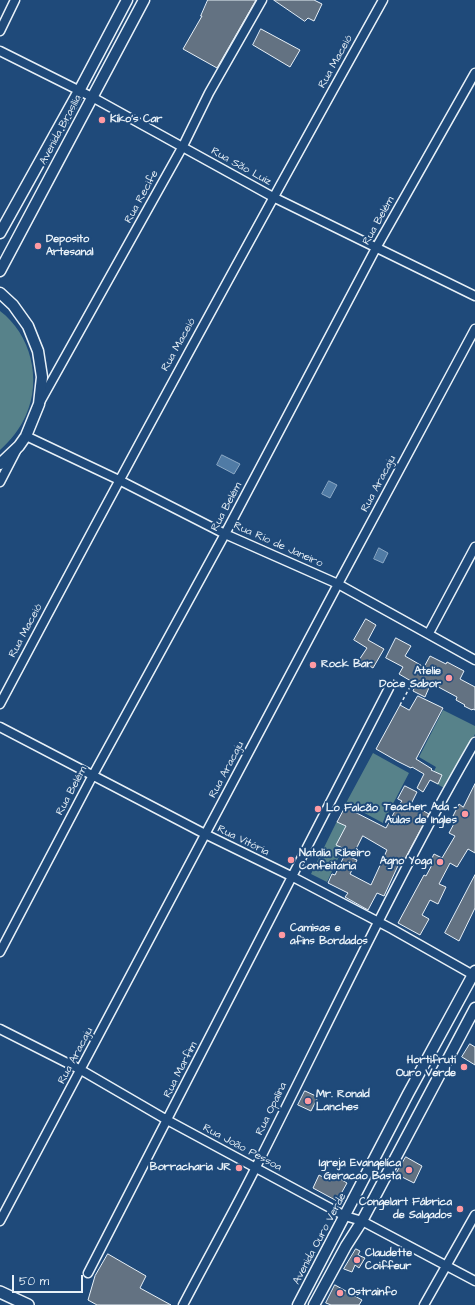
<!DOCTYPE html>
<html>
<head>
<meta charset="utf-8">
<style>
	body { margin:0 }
	#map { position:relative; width:475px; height:1305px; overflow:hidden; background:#1f4a7a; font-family:"Architects Daughter",sans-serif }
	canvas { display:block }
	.scale { position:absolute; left:12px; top:1275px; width:71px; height:18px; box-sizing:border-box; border:2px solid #e8f1f8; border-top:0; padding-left:5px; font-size:12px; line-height:14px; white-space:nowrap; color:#e8f1f8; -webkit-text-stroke:3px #1f4a7a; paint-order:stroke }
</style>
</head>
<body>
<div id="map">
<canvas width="475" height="1305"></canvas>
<div class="scale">50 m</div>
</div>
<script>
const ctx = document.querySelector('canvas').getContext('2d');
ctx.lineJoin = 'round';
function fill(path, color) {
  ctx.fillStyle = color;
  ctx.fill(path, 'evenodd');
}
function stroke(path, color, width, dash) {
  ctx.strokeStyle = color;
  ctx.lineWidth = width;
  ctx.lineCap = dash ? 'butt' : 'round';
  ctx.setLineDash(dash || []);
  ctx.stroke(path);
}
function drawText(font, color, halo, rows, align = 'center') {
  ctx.font = font + ' "Architects Daughter",sans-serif';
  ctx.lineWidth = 4;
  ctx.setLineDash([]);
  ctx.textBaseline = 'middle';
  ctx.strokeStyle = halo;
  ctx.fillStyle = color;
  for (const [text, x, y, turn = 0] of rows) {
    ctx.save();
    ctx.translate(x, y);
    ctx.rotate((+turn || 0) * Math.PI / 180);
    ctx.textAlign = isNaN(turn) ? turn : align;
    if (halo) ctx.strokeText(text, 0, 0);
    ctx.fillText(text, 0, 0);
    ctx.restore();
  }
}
fill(new Path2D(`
	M0,311C31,334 42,380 26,415C20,429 11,440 0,450Z
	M443,710L475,726V734L446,789L437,784L442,776L434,771L436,767L419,757Z
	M373,753L409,773L383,823L346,803Z
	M337,821L346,826L343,848L327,882L311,874Z`), '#57828a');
const water = new Path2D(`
	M222,455L240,464L234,474L217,465Z
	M329,481L337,485L330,498L322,494Z
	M379,548L388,553L383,563L374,559Z`);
fill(water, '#507ba5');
stroke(water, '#8daac6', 1);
const building = new Path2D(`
	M208,0H256L217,68L183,49L202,16H201Z
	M274,0H314L322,4L314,21L308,18L305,21Z
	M261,29L300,50L290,67L253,45Z
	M366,619L376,625L368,640L384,649L373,668L359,660L367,648L354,640Z
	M396,638L411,646L405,656L424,667L430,656L446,664L447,662L464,671L460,679L475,687V710L473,709L472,710L464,706L465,705L456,700L457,697L431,683L425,697L413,691L416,684L399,674L403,667L386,658Z
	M418,696L443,708L416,759L432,769L431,770L442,775L438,784L430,780L423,792L417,788L424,774L412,767L411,768L397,761L376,749L400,705L409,710Z
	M475,784V853L468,849L457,867L450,863L439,884L446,887L438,904L430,900L422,915L429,919L420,935L398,923L424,875L426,876L433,863L430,862L434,854L442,858L455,836L449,833L457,818L453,816L459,804L463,807Z
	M405,786L417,792L411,804L429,814L405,859L402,857L384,896L377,893L368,910L345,897L348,893L328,883L332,874L335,875L347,850L336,845L346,826L337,822L345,807L386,828L397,807L402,801L398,799ZM363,836L387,850L371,885L350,874L357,860L352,858Z
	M475,875V908L459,941L445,933Z
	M470,1044L475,1047V1065L462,1057Z
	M305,1091L318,1097L311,1111L298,1105Z
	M406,1157L422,1166L414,1183L396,1174Z
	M332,1174L347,1183L337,1201L313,1188L319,1175L328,1180Z
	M356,1249L360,1251L358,1255L365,1258L359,1268L355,1265L352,1272L344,1269Z
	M108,1254L146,1276L140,1288L171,1305H97L88,1300L95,1276Z
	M335,1285L362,1300L359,1305H331L326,1303Z`);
fill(building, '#637282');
stroke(building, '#e8f1f8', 1);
const minor = new Path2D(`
	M0,31L15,0
	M0,51L92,97L273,197L475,296
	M40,402L183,146L209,93L262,0
	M26,436L119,480L225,534L338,584L475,660
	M0,482L16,451
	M429,633L475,547
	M0,704C125,468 253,233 383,0
	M0,727L205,834L291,876L392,929L475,976
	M0,952L93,775L225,534L376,248L475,73
	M0,1029L81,1070L167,1120L345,1216L362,1221L475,1281
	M0,1221L338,584L475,329
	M88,1273L389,688
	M183,1305C207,1259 233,1213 256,1167C328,1025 395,880 475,742
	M424,1305L475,1215`);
const tertiary = new Path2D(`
	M0,233L79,91L127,0
	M0,271L144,0
	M0,293L13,305L28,326L38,351L42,377L39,404L26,436L19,446L0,464
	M298,1305L408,1094L475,971
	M314,1305L346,1246L362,1221L475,1008`);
const secondary = new Path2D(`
	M0,1292L28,1305`);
stroke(minor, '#e8f1f8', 11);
stroke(tertiary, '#e8f1f8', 13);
stroke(secondary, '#e8f1f8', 14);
stroke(new Path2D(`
	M393,680L410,687L400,705`), '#e8f1f8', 1.5, [3, 3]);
stroke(minor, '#1f4a7a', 8);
stroke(tertiary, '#1f4a7a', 10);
stroke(secondary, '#1f4a7a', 11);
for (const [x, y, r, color] of [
	[102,120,4,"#ff9aa2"],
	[38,246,4,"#ff9aa2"],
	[313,665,4,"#ff9aa2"],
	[449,678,4,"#ff9aa2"],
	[318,809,4,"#ff9aa2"],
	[465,814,4,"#ff9aa2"],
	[291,860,4,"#ff9aa2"],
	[440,862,4,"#ff9aa2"],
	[282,935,4,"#ff9aa2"],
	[464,1067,4,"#ff9aa2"],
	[308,1101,4,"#ff9aa2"],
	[239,1168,4,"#ff9aa2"],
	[409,1170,4,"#ff9aa2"],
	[460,1209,4,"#ff9aa2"],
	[357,1260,4,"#ff9aa2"],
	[340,1293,4,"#ff9aa2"]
]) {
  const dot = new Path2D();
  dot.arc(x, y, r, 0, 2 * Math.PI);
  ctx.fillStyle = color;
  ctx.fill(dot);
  stroke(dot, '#1f4a7a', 1.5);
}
drawText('11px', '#e8f1f8', '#1f4a7a', [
	["Rua Maceió",336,62,-61],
	["Avenida Brasília",61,130,-62],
	["Rua São Luiz",241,167,29],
	["Rua Recife",142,197,-61],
	["Rua Belém",379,221,-61],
	["Rua Maceió",179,345,-61],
	["Rua Aracaju",379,484,-62],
	["Rua Belém",227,507,-62],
	["Rua Rio de Janeiro",278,545,24],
	["Rua Maceió",26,631,-62],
	["Rua Aracaju",227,770,-62],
	["Rua Belém",72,791,-62],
	["Rua Vitória",243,841,26],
	["Rua Aracaju",76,1056,-62],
	["Rua Marfim",181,1070,-63],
	["Rua Opalina",272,1109,-64],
	["Rua João Pessoa",242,1148,28],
	["Avenida Ouro Verde",320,1239,-62]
]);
drawText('bold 11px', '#e8f1f8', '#1f4a7a', [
	["Kiko's Car",110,120],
	["Deposito",46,240],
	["Artesanal",46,253],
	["Rock Bar",321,665],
	["Atelie",441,672,"right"],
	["Doce Sabor",441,685,"right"],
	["Teacher Ada -",457,808,"right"],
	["Aulas de Ingles",457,821,"right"],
	["Lo Falcão",326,809],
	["Natalia Ribeiro",299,854],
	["Confeitaria",299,867],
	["Agno Yoga",432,862,"right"],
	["Camisas e",290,929],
	["afins Bordados",290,942],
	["Hortifruti",456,1061,"right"],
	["Ouro Verde",456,1074,"right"],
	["Mr. Ronald",316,1095],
	["Lanches",316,1108],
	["Igreja Evangelica",401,1164,"right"],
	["Geracao Basta",401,1177,"right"],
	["Borracharia JR",231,1168,"right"],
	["Congelart Fábrica",452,1203,"right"],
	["de Salgados",452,1216,"right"],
	["Claudette",365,1254],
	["Coiffeur",365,1267],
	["Ostrainfo",348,1293]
], 'left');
</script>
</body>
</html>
